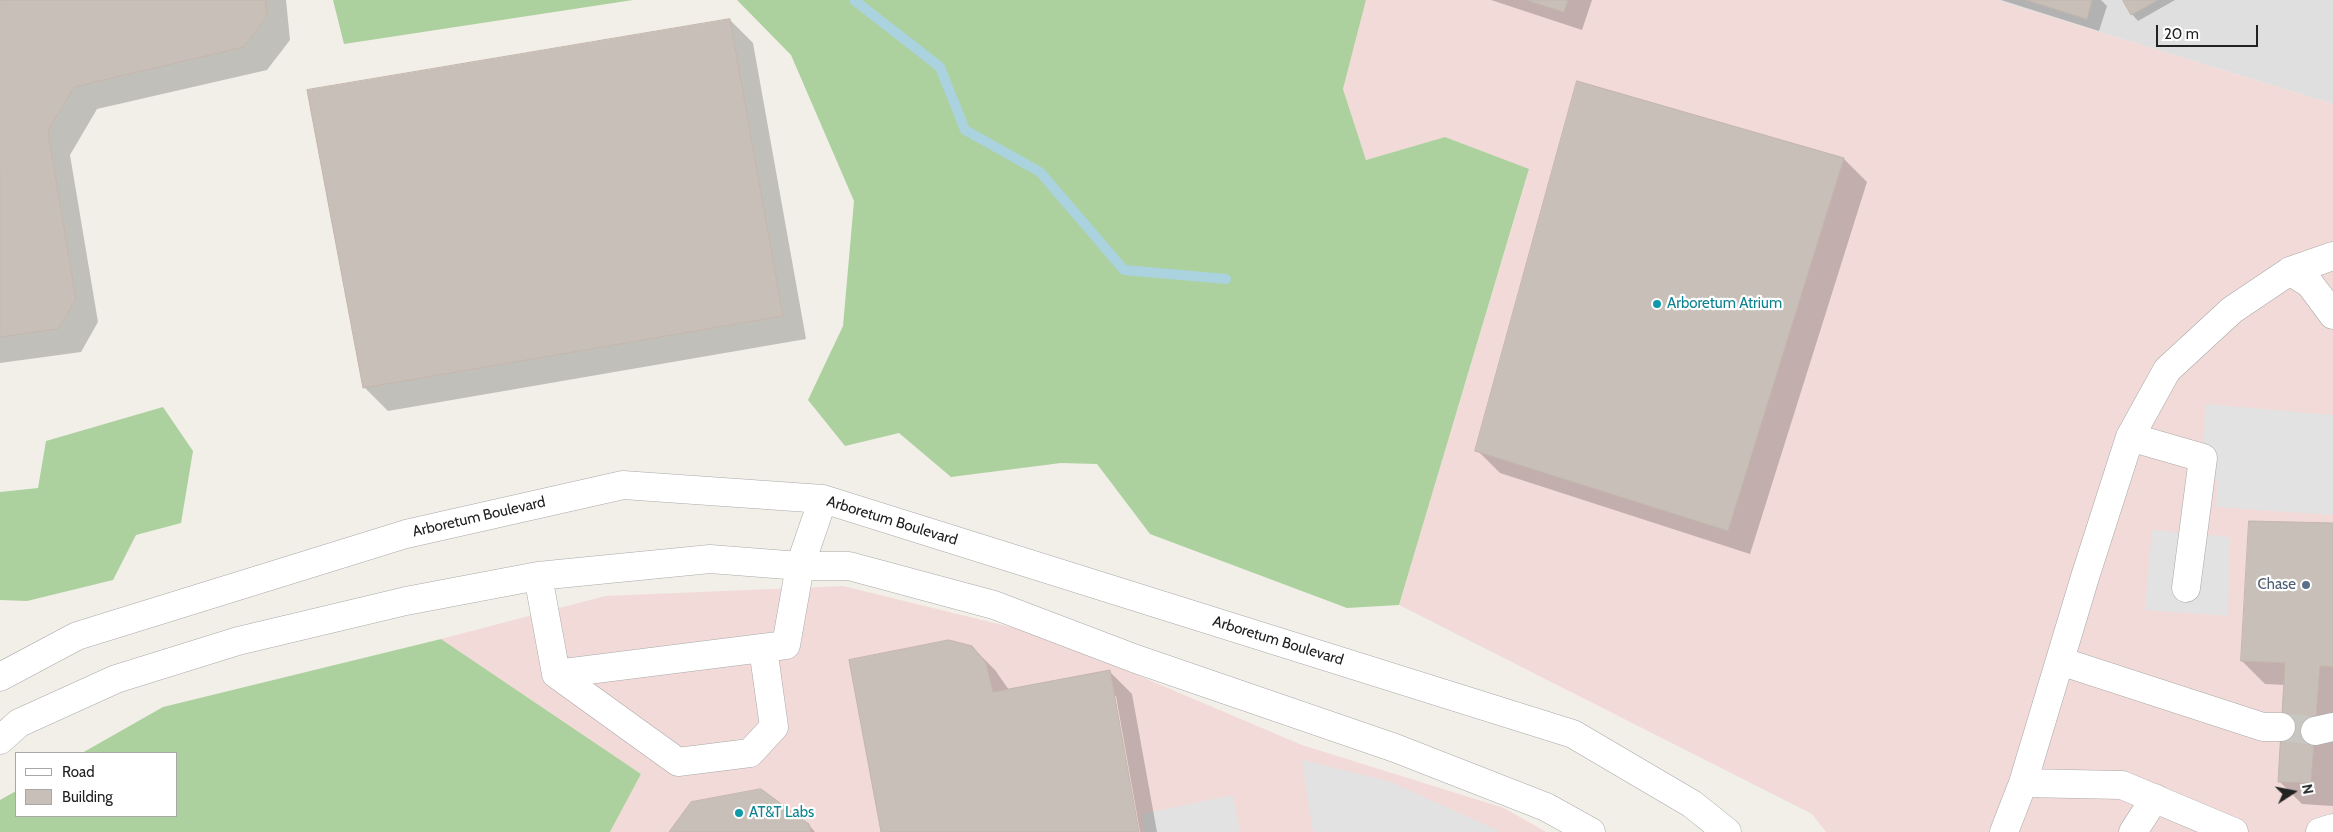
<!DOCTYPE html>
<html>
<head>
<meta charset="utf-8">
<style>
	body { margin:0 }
	#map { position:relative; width:2333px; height:832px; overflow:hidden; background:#f2efe9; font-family:Cabin,sans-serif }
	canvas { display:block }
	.legend { position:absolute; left:15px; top:752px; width:162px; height:65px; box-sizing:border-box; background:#fff; border:1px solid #a7a7a7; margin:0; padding:6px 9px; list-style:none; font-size:15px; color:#222 }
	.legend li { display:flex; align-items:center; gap:10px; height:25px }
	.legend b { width:25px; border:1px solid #a7a7a7 }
	.north { position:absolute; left:2268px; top:767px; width:50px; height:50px; -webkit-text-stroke:4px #fff; paint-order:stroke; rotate:79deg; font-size:14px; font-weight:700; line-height:20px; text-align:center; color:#222 }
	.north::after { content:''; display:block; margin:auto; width:18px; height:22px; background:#222; clip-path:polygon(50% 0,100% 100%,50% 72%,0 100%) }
	.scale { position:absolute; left:2156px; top:25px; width:102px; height:22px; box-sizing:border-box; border:2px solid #222; border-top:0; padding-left:6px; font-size:15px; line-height:18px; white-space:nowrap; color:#222; -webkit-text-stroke:4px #fff; paint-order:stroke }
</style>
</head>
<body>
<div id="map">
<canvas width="2333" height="832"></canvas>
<ul class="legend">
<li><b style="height:6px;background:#fff"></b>Road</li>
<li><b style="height:14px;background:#c7bfb8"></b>Building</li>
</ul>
<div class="north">N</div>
<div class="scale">20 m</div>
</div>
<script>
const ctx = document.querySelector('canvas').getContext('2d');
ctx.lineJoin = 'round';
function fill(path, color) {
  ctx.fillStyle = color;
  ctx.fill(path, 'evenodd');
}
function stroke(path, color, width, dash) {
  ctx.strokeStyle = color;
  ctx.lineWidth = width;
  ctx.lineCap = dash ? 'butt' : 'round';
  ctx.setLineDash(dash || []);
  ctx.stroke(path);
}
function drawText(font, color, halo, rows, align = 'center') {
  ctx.font = font + ' Cabin,sans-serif';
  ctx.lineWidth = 4.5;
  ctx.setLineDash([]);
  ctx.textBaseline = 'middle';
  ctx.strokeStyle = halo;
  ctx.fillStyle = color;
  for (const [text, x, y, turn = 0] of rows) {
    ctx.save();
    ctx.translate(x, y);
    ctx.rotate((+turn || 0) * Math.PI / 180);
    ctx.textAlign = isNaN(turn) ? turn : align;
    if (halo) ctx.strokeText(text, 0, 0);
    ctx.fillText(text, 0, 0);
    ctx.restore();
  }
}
fill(new Path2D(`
	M1996,0H2333V104Z`), '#e0dfdf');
fill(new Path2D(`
	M1366,0H1996L2333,104V832H1826L1812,814L1399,605L1529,170L1445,137L1366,160L1343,89Z
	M843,586L1043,635L1302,745L1504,808L1546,832H610L641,774L441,639L605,596Z`), '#f2dad9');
fill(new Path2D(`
	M333,0H633L344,44Z
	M737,0H1366L1343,89L1366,160L1445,137L1529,169L1399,605L1347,608L1150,534L1097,464L1061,463L951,477L899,433L845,446L808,400L843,326L854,201L791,55Z
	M163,407L193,451L181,523L136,535L113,580L27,601L0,600V492L38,488L46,441Z
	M441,639L641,774L610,832H0V800L16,791V816H176V753H82L163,707Z`), '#add19e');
fill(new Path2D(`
	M2205,404L2333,415V515L2216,507L2218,478L2203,480Z
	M2152,530L2230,537L2228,616L2145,610Z
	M1302,760L1391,782L1501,832H1313Z
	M1233,795L1240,832H1145L1142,814Z`), '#e2e2e2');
fill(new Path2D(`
	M0,0H286L290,40L267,70L97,109L70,155L98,322L81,352L0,363Z
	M1491,0H1592L1582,30Z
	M2001,0H2101L2107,6L2099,31Z
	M2129,0H2175L2138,21L2132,14Z
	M730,20L753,43L806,339L388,411L365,388Z
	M1844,159L1867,182L1750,554L1500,473L1477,450Z
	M2333,524V806L2302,804L2279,781L2285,685L2265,684L2242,661Z
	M972,647L995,670L1009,690L1109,671L1132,694L1157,832H1140L1116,696H1113L1137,832H882Z
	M809,825L815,832H671Z`), '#0003');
stroke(new Path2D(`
	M854,0L940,67L965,130L1040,172L1124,270L1226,279`), '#aad3df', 10);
const building = new Path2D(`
	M0,0H266L267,16L244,47L74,87L48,131L76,299L58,329L0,337Z
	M1526,0H1568L1564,12Z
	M2027,0H2092L2087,19Z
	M2126,0H2158L2131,15L2123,1Z
	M730,19L783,316L363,388L307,90Z
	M1577,81L1844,158L1728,531L1475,451Z
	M2249,521L2333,523V667L2320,666L2311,783L2278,782L2285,663L2241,661Z
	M949,640L972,646L986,663L993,692L1110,670L1139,832H881L849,660Z
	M761,789L809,824L811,832H669L691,802Z`);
fill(building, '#c7bfb8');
stroke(building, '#c4b6ab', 1);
stroke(new Path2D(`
	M2281,727L2315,731`), '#c8c6c1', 28, [28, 14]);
const minor = new Path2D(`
	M2290,271L2310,284L2333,315
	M2130,437L2203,458L2186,588
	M538,576L556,674L786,645L800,566L823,499
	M2060,661L2263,727H2281
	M556,674L678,762L750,753L774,727L763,648
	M0,677L77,636L406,534L623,485L823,499L1573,734L1692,804L1727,832
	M2315,731L2333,727
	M0,740L19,723L116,679L238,641L406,601L538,576L710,559L800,566H849L994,605L1136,659L1395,748L1546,807L1591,832
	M2023,783L2122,785L2234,832
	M2004,832L2023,783L2085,577L2130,437L2167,370L2232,310L2290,271L2333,256
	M2133,832L2155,798
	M2320,832L2333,828`);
stroke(minor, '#a9a9a9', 29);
stroke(minor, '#fff', 28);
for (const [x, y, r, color] of [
	[1657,304,5,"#0f9aa8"],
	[2306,585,5,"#5c6f8a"],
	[739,813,5,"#0f9aa8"]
]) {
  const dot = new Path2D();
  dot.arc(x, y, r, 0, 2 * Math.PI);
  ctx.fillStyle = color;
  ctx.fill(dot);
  stroke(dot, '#fff', 2);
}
drawText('15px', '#0d838f', '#fff', [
	["Arboretum Atrium",1667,304],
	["AT&T Labs",749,813]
], 'left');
drawText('15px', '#222', '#fff', [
	["Arboretum Boulevard",479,517,-13],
	["Arboretum Boulevard",892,521,17],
	["Arboretum Boulevard",1278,641,17]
]);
drawText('15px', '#4e5e75', '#fff', [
	["Chase",2296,585]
], 'right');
</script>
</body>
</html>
